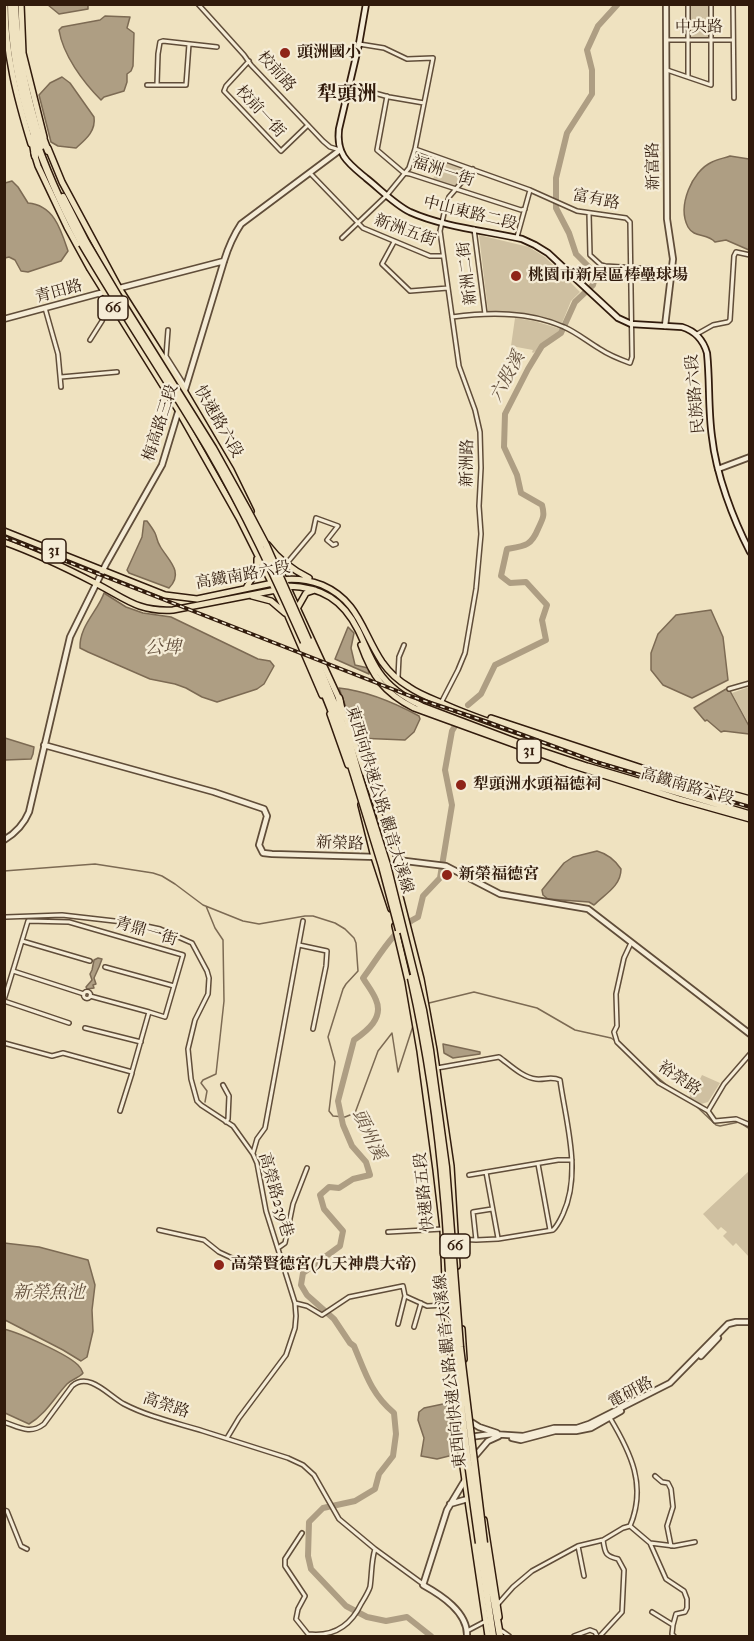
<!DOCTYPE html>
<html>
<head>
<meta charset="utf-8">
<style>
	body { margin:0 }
	#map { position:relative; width:754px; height:1641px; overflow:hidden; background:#efe2c0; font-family:"IM FELL French Canon",serif }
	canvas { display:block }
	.frame { position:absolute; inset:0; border:6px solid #311b0c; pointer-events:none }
</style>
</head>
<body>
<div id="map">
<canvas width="754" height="1641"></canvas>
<div class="frame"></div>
</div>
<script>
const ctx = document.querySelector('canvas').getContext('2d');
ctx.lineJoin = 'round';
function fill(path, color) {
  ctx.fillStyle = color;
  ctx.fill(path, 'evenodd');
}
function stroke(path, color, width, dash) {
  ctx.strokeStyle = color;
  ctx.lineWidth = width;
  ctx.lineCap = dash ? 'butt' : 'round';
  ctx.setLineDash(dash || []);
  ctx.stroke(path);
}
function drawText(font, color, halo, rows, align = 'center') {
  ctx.font = font + ' "IM FELL French Canon","Noto Serif TC",serif';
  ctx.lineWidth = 4.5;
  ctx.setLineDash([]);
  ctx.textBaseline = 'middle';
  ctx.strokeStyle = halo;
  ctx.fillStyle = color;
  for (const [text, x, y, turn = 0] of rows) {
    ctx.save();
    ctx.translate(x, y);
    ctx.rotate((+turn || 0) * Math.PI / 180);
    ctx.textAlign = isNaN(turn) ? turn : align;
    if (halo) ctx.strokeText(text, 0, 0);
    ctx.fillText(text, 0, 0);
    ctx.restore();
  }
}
fill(new Path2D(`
	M691,5H708V38H691Z
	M445,161L467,169L468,172L455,186L432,180Z
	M479,235L529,247L545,257L580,292L571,301L562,323L524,314L488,311Z
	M515,318L534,321L561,329L557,335L533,353L532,352L533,350L511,346Z
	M749,687H750L749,724L732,693Z
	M702,1075L720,1083L708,1102L701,1104L689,1098L698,1079H700Z
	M749,1171H750L749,1257L736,1243L733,1246L723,1236L727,1232L721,1227L718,1230L703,1214Z`), '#cfc0a1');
const water = new Path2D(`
	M48,5H88V9L59,14Z
	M105,16L130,17L127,28L134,33L133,66L131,71L127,74V82L124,91L104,97L101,100C83,82 63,55 59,30L62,27L100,20Z
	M62,77L70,83L94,117C96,131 86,139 76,148L58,146L51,142L39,95L50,83Z
	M730,156L749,159V250L726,240L715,242C707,233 694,238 688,227C677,206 692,171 712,162C718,159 725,158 730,156Z
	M12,181L18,187L28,203C54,205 61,230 68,251L61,261L28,272L21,271L15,260L9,257L5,258V183Z
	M144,521H147C150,525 153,529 155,533C157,537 157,542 160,546C167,559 185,572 169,588L129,573L127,570L142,537Z
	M104,593L126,607L143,613L171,617L258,659L270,661L274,666L264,684L257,689L217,702L202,697L186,688L175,684L150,679L88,652L80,648C79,626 98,611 104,593Z
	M711,610L723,637L728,680L692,698L663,685L651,670V653L658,634L676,615Z
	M348,627L354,633L351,648L355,665L368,668L369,674L335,659Z
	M339,688C367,691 395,703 419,716L420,719L414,732L405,740L357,738Z
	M726,689L730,691L749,726V734L724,731L721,732L707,720L705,721L694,708Z
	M5,738L34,747L33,754L31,759L5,760Z
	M597,851C608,854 615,860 621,869C621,886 605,894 594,905L589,902L548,899L543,895L542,890L564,863L573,857Z
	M98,958L102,959L99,967L94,978L96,984L93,985L94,988L87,989L86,987L92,980L90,974L92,970L94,960Z
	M443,1044L480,1052V1054L453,1058L444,1053Z
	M4,1243L39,1247L88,1260L95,1285L92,1310L93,1331L87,1357L81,1361L63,1350L5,1320Z
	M4,1329C20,1333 67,1354 78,1365C80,1367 82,1370 83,1373C79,1378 72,1379 67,1384C54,1398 45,1415 29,1424L5,1413Z
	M443,1404L450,1408L452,1412L455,1451L453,1455L437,1459L421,1456L424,1438L418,1420L419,1412L424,1408Z`);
fill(water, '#ae9e83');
stroke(water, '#7c6a53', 1.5);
stroke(new Path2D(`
	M4,871L95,864L153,873L162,876L175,884L203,905L243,921L259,924L305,916H313L335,923L345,929L354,938L356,943L358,971L346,984L343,989L328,1037L335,1062L329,1111L333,1116L345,1117L355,1113L378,1051L392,1033L398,1072L413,1026
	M429,1003L474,992L537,1008L575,1030L611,1038L614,1040
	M636,1059L669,1087
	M205,1102L207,1091L201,1083L203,1080L216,1074L224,1001L223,940L215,928L206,906
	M695,1105L716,1125L720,1126L739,1122L750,1129`), '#7c6a53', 1.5);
stroke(new Path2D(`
	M468,705L481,694L495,665L546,640L542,620L547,605L526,582L510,583L501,576L507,549C525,546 531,546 538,529C543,518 545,516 542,505L521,493L517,475L504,447L505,414L528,369L542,346L561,333L575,302L593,285L595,277L592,270L576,254L569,233L556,208V178L567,133L592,94V70L587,50L598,26L618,4
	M431,1636L407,1617L386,1621L367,1617L346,1606L311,1569L308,1556L309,1522L323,1508L355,1501L375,1489L379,1474L393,1456L396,1434L394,1413C371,1394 365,1372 354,1346L350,1343L334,1319L307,1295L301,1285L303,1273L340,1246L343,1231L324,1209L320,1195L329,1187L339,1188L353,1179L370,1175L366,1162L352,1146L343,1125L338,1101L354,1040C367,1031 384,1018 376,1000C373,992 367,985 363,978C379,957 393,929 418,917L423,896L440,878L452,805L445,770L452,731L455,726`), '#ae9e83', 6);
const minor = new Path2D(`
	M198,4L244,55L251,65L323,141L330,147L340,150
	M733,4L734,98
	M666,40H733
	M249,61L226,86L224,91L281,151L308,125
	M667,70L711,85V4
	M688,77V4
	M157,84L158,54L160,42L163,41L217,47
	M147,85H186L189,44
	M349,86L389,97L424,103
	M387,96L377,150L404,173L410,174L521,210L525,209
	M415,149L530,190L577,211L626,218L630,222L632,357L630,363C619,359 609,355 600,349C588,342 576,332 564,327C529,311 489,312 452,317
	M310,173L363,228L430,256H443
	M589,213L590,255L601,265L605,266L671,270
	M474,229L485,314
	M517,237L530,190
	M342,238L387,195L409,168L415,149L433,58L407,59L384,48L359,44
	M394,242L382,264L410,291L448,288
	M45,308L58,354L61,387
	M168,330L166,356L185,386
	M697,334L713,325L728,322L730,320L734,256L736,252L750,255
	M90,340L102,321L107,307L99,294
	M61,377L117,372
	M287,563L313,532L316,518L338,526L327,540L333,545L336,544
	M398,677L399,657L404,645
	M729,689L750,683
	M441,703L458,670L465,653L476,589L481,534L479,506L481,468L480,432L475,410L459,366L440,231L445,209L449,197L473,169
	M6,917L62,915L132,923L160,929L192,943L207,971L209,978L208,994L195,1020L188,1049L191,1079L197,1101L201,1105L233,1126L253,1154L257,1163L266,1211L295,1303L296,1316L295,1328L286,1355L239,1418L227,1438
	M22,941L90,961
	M631,943L624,958L616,994L617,1026L614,1032L617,1042L659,1083L708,1111L715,1121L736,1119L750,1125
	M299,945L327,951L326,966L313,1029
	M105,967L174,986
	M13,971L84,994
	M83.5 995a3.5 3.5 0 1 1 7 0a3.5 3.5 0 1 1-7 0Z
	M90,996L149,1012
	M4,1000L28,921L69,922L183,955L165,1017L149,1012L132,1072L63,1053L52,1056L4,1043
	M4,1001L69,1023
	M85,1028L141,1042
	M437,1068L499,1057C509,1064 523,1078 536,1079C545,1080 551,1076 560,1080C566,1123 582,1173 563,1214C560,1220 558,1225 553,1230L498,1239L476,1240L455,1239
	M223,1085L229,1096L228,1119L226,1122
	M120,1111L132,1073
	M708,1111L724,1084L750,1054
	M253,1153L257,1139L265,1128L303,921
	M538,1164L550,1230
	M486,1172L498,1238
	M469,1175L558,1160H572
	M159,1230L204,1240L219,1252L234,1259L239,1265L245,1267L283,1265
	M388,1232L443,1229
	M476,1240L473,1212L492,1209
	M278,1248L285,1243L293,1204L307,1168
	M295,1303L307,1306L322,1315L349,1297L403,1286L405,1296L427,1306L446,1305
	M398,1324L405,1296
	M414,1327L421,1303
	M610,1418C631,1453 647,1486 630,1526
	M4,1422C19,1427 30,1435 44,1424L72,1386C89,1371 109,1396 124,1404C149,1417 177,1423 203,1431C231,1440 259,1449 288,1458L303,1465L314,1475L339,1519L375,1549L423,1584
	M655,1476L662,1482L668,1483L671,1489L673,1507L667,1526L671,1546
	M4,1510L7,1511L21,1546L27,1549
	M630,1526L650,1543L666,1579L684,1591L687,1599V1608L685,1612L676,1614L673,1625L672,1634L674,1636
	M302,1533L285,1559V1566L305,1596L298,1609L296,1619L308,1634C333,1637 350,1627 361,1604C364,1599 368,1593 370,1587C372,1574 371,1562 375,1549
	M650,1543L674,1546L695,1542
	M578,1546L584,1576
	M498,1604L513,1587L532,1571L578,1546L603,1540L623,1528L630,1526
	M652,1612L673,1625
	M467,1631L486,1621
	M502,1631L509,1636
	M574,1636L590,1630L595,1632L597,1636
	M600,1636L622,1612L624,1570L618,1559C605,1556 605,1553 603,1540`);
const tertiary = new Path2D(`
	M116,289L224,261
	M4,319L108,291
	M665,326L673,259L667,219L666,4
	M184,393L224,261C228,248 233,236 241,224L340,150
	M718,469L750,457
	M44,745L214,792L264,809L267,816L259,845L263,853L272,854L377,857
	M4,840C16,833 24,824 29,812L70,637L106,564L162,465L179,409
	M389,859L446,866L500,894L588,909L750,1034
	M701,1356L718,1338
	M471,1422L479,1427L497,1433
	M470,1437L492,1434L523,1436L554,1428H577L589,1424L670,1383L728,1324L736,1322H750
	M512,1438L521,1440L555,1431H576L591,1428L621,1411
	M476,1455L488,1441L499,1436
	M465,1480L447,1510L423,1585C441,1595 468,1612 467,1636
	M450,1504L471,1498`);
const secondary = new Path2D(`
	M366,4L359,44L339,129C336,155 348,163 366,178C380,189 394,204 410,212C443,227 487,231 522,239L535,245L548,253L618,318L631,324L682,327C695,331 703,339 707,353C710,381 708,409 712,437C716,474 733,519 750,552`);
const primary = new Path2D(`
	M5,4C5,53 17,98 31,144
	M21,4L23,53L44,137
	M48,148L62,182L119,288L185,392L231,470L251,511
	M34,153L38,166L67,227L90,269L178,410L239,518L288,616L322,695
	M4,531L165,595L197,599L273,583
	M4,542C35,553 66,568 95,583C125,598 137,612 173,610L276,590
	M268,545C279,560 293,570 309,578
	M275,560L340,701
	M282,580C297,578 308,580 322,585C359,601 362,632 382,662C389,672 399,681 409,687C419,694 430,698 442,703C463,713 487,721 510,729C589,756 669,781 750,803
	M288,586C322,587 343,600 358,630C365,644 370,659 379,672C389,687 405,698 422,706L533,748L587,766L750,814
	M246,588L257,570V559
	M252,596L271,601L285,613
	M298,607L306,593L315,590
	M361,645C372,676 384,693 414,708L568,764L679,799L750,819
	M344,713L378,810L421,979L434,1050L451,1166L457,1266
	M330,714L348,765
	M491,718L657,773L750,799
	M361,805L374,857L391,909
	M395,926L408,981L420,1051L436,1170L443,1229L446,1305L459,1440L488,1636
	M462,1329L464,1359
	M484,1520L499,1617`);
const trunk = new Path2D(`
	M11,4C11,90 43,170 82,244
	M15,4C17,55 27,98 42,146
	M42,135L48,151
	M32,138L35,156
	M63,197L86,242
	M308,640L348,737L359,776
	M304,642L343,740L355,778
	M339,698L343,716
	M479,1543L493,1636
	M484,1543L500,1636`);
stroke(minor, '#604d39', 6);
stroke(tertiary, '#604d39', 8);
stroke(secondary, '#311b0c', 8);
stroke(primary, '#311b0c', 8);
stroke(trunk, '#311b0c', 9);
stroke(minor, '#f5ecd6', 3);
stroke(tertiary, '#f5ecd6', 4.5);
stroke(secondary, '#f5ecd6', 4.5);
stroke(primary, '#efe2c0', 5);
stroke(trunk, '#efe2c0', 6);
const rail = new Path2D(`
	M4,537L410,696L485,721L596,762L750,807`);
stroke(rail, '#311b0c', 4);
stroke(rail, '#f5ecd6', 1.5, [4.5]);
const trunkBridge = new Path2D(`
	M86,242L118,296L213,448L248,511L266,545L308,640
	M82,244C123,314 168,381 209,450C245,512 275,577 304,642
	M359,776L387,865L423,1010L430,1050L446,1167L460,1347L484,1543
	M355,778L382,866L399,930
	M411,978C427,1050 438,1124 444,1198C447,1228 448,1259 450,1289C456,1374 467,1459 479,1543`);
stroke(trunkBridge, '#311b0c', 9, []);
stroke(trunkBridge, '#efe2c0', 6);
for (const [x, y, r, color] of [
	[285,53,6,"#8f2418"],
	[516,276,6,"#8f2418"],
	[461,785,6,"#8f2418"],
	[447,875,6,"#8f2418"],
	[219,1265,6,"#8f2418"]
]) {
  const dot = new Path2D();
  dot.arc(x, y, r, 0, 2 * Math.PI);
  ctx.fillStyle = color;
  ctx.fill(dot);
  stroke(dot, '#f5ecd6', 2);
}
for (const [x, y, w] of [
	[113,308,30],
	[54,551,24],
	[529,751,24],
	[455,1246,30]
]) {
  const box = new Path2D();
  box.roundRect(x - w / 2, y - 12, w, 24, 4.5);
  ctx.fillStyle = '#f5ecd6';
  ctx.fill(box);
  stroke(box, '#311b0c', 1.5);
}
drawText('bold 15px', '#311b0c', null, [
	["66",113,308],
	["31",54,551],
	["31",529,751],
	["66",455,1246]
]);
drawText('16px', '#311b0c', '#f5ecd6', [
	["中央路",699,28,-1],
	["校前路",276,72,48],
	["校前一街",260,112,47],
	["新富路",654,166,-91],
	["福洲一街",443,172,18],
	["富有路",596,200,11],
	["中山東路二段",470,214,14],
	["新洲五街",405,231,20],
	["新洲二街",468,273,-97],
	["青田路",59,292,-15],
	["民族路六段",696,394,-95],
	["快速路六段",218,422,60],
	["梅高路三段",161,423,-72],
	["新洲路",468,463,-89],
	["高鐵南路六段",243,576,-10],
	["高鐵南路六段",687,787,16],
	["東西向快速公路 觀音大溪線",379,800,73],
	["新榮路",340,844,2],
	["青鼎一街",146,932,17],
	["裕榮路",679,1079,34],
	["快速路五段",425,1192,-96],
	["高榮路239巷",275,1195,74],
	["東西向快速公路 觀音大溪線",451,1371,-96],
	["電研路",631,1393,-28],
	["高榮路",166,1406,19]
]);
drawText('bold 16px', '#311b0c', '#f5ecd6', [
	["頭洲國小",297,53],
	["桃園市新屋區棒壘球場",528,276],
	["犁頭洲水頭福德祠",473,785],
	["新榮福德宮",459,875],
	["高榮賢德宮(九天神農大帝)",231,1265]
], 'left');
drawText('italic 18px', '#634f3c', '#f5ecd6', [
	["六股溪",508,377,-62],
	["公埤",163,649],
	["頭州溪",368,1135,65],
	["新榮魚池",49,1294]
]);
drawText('bold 20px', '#311b0c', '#f5ecd6', [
	["犁頭洲",347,95]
]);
</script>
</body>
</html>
